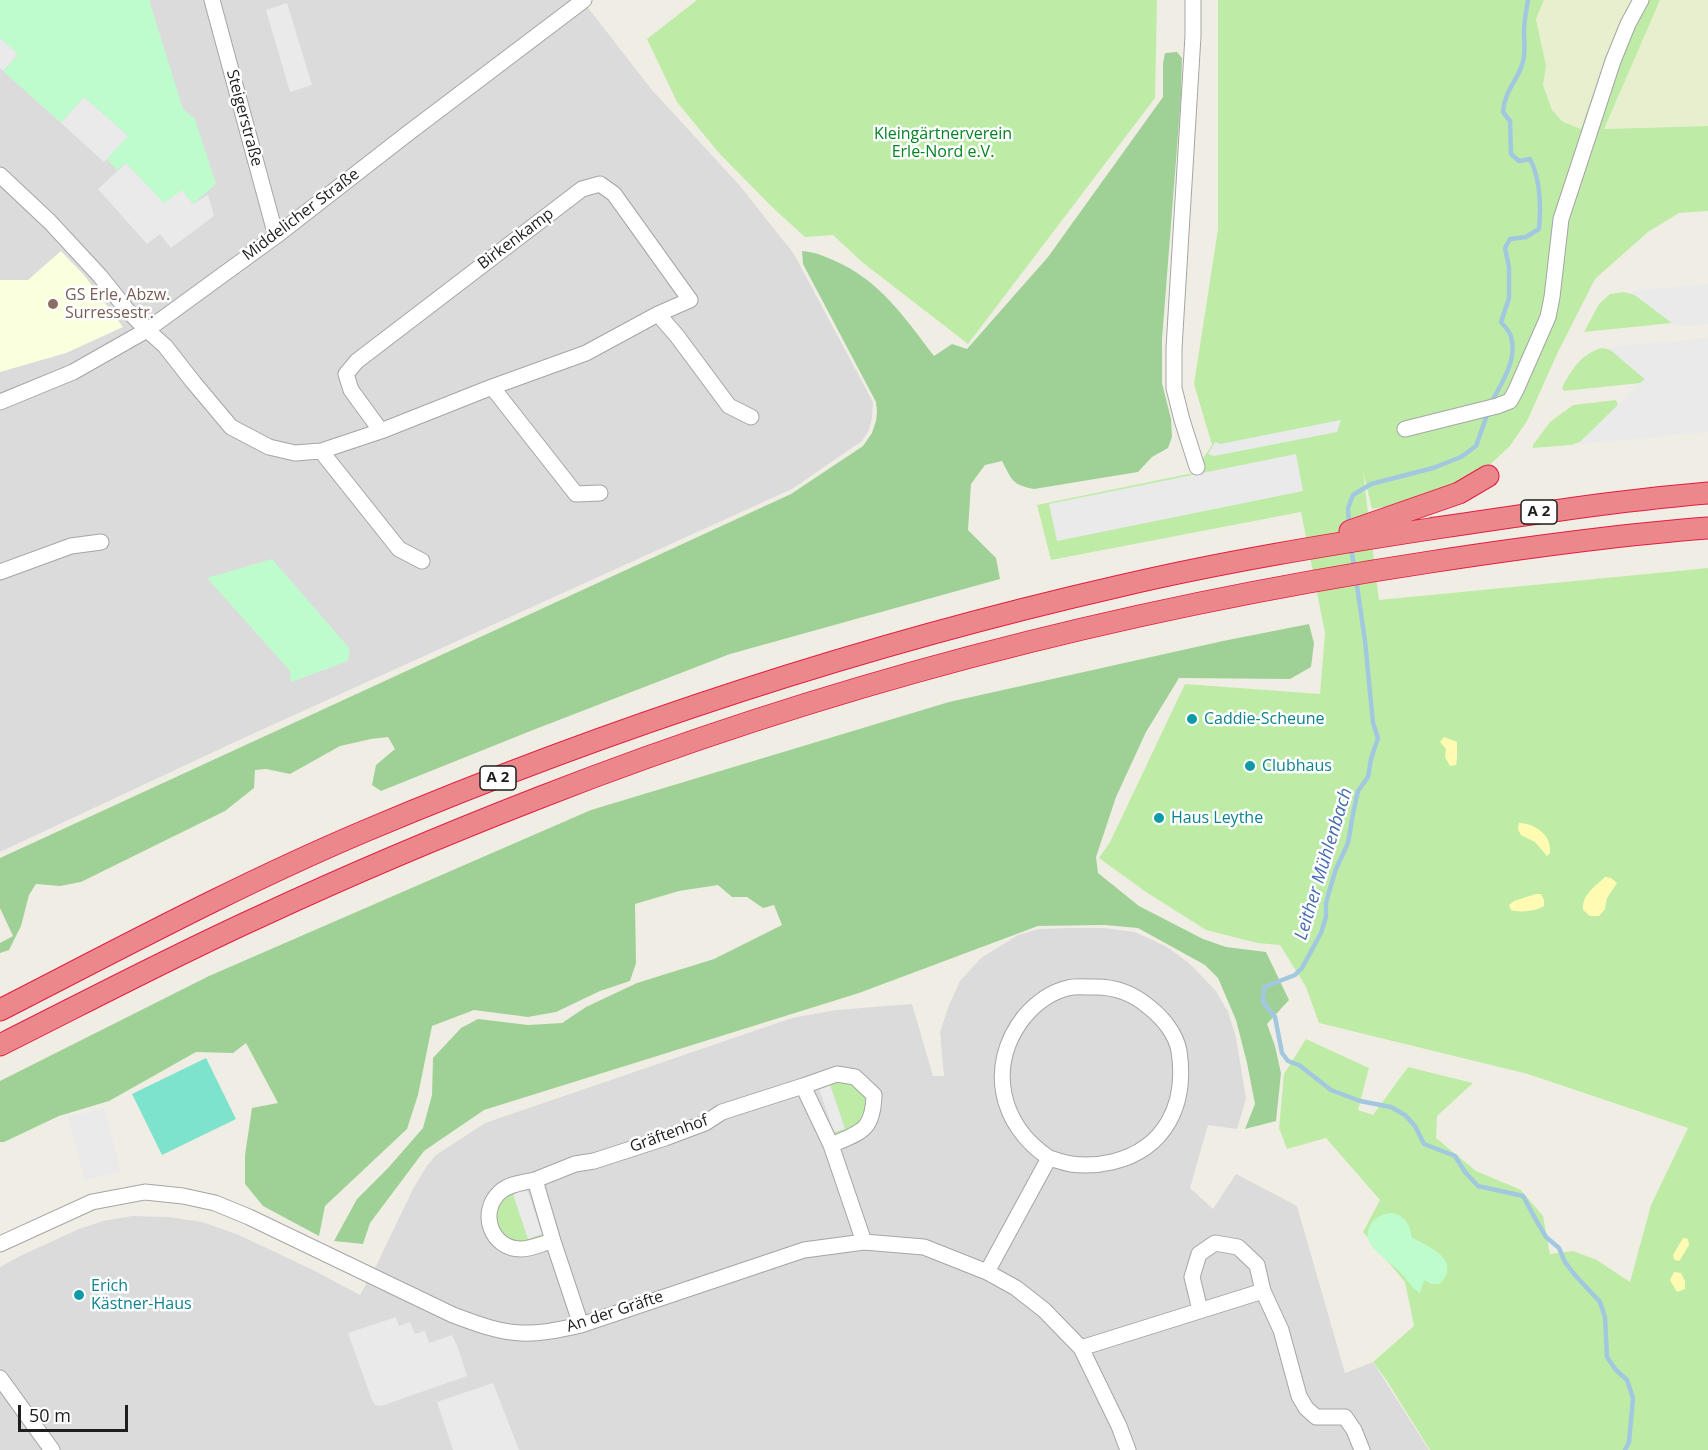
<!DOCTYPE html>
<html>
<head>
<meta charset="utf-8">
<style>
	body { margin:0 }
	#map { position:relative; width:1708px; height:1450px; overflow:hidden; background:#f0eee4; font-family:"Open Sans",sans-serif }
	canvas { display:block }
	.scale { position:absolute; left:18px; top:1405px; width:110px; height:27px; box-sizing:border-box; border:3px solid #1e1e1e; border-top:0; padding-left:8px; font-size:18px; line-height:21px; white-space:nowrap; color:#1e1e1e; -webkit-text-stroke:4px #fff; paint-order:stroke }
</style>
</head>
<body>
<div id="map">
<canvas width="1708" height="1450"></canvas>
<div class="scale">50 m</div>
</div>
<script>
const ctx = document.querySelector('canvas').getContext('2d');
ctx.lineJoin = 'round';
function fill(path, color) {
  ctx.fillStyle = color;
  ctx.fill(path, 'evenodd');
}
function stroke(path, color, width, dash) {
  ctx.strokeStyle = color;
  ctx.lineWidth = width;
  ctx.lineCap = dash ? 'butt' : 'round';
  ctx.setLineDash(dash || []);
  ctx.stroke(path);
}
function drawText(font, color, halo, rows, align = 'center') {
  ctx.font = font + ' "Open Sans",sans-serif';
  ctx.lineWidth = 5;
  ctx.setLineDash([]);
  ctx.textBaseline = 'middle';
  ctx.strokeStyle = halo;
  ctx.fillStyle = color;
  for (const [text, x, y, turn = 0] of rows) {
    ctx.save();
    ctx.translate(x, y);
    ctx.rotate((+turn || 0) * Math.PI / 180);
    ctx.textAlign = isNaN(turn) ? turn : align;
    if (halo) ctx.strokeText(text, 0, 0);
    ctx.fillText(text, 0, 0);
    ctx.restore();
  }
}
fill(new Path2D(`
	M0,0H582L652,90L740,186L794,254L873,402L872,418L869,430L862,441L792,489L237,741L0,852Z
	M1069,928H1104L1135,932L1167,947L1189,963L1216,991L1228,1012L1236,1037L1246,1099L1237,1129L1208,1125L1190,1188L1213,1209L1236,1174L1297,1206L1345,1373L1373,1362L1429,1450H0V1267L22,1255L79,1229L103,1221L132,1216L169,1217L202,1222L239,1235L317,1272L360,1295L376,1266L413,1189L426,1167L436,1155L485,1123L792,1018L836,1010L912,1004L933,1076H944L940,1032L949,1005L960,981L981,958L1018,935L1039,929Z`), '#dcdbdb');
fill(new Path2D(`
	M61,251L84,275L123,327L66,353L0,372V280H28Z`), '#faffde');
fill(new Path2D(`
	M1544,0H1635L1606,56L1581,130L1563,122L1552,110L1543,85L1546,66L1536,19Z
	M1660,0H1708V126L1603,129Z`), '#e8efce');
fill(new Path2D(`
	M697,0H1157L1155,98L968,344L862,262L833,235L805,237L772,207L719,153L677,102L647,39Z
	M1218,0H1544L1536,19L1546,66L1543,85L1552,110L1563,122L1581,129L1606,56L1635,0H1660L1604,129L1708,126V211L1679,213L1648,232L1595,279L1558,352L1527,421L1510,446L1484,470L1478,475L1409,503L1372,509L1363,472L1379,600L1708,568V1450H1430L1387,1381L1373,1362L1414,1326L1405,1282L1363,1232L1380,1200L1326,1138L1287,1149L1279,1128L1284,1074L1306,1039L1369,1068L1358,1110L1373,1115L1408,1067L1473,1083L1437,1116L1436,1138L1476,1171L1521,1190L1543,1216L1550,1254L1573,1251L1597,1260L1630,1282L1651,1205L1688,1128L1528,1074L1319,1023L1306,987L1280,945L1257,943L1206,930L1146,892L1099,858L1110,842L1185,684L1320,694L1325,633L1301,512L1051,560L1037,505L1193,473L1212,445L1194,384L1218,229Z
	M1624,292L1635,295L1672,323L1584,332L1599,304L1610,294Z
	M1602,348L1611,350L1645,379L1641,383L1564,391L1562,388C1570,371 1582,353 1602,348Z
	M1616,400L1618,405L1580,442L1571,445L1533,448V445L1550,422L1573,405Z
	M837,1080C857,1082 870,1092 864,1114C863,1119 861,1123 857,1126C852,1131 842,1133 835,1135L834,1132L845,1128L830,1085L819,1089L818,1085Z
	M526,1187L527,1189L513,1195L528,1238L542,1234L543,1236C533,1239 524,1244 515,1242C492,1237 488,1206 508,1194C513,1191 520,1189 526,1187Z`), '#beeca7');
fill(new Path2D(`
	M1177,52L1182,58L1181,97L1162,339V383L1171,419L1172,437L1168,448L1152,457L1138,472L1034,489C1012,485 1012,480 1002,461L985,465L971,484L968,530L996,558L1000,579L730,654L533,730L381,791L372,785L376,765L395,749L388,737L371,739L340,746L290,774L266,769L255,770L254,788L225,811L81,882L60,886L36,884L29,895L21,926L9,950L0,953V943L13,936L0,908V858L791,494L863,446L872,433L876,421L877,412L876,402L803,264L802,251C814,252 822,255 833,260C880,280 904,317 934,356L952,344L967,349L1048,257L1163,97V64L1165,53Z
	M1309,624L1314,643L1311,667L1290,679L1179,678L1146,732L1116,797L1096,857L1098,873L1139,906L1203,939L1226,947L1266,952L1289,1000L1267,1024L1275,1046L1281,1073L1276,1121L1245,1129L1255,1104L1247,1063L1236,1020L1218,978L1205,965L1138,928L1104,925L1038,926L859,993L484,1110L424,1151L370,1223L363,1244L334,1241L357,1199L389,1167L423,1128L432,1095L433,1058L461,1028L478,1019L528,1025L562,1023L586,1007L637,983L714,959L782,925L774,905L763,908L747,897H732L718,885L679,891L635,904L636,963L630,981L600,991L556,1012L528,1017L474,1010L432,1026L418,1095L407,1129L325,1206L319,1236L263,1206L245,1184V1155L252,1108L278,1103L246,1043L233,1053L196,1052L109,1101L59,1116L4,1142H0V1081L209,976L591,810L949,702L1223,641Z`), '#9fd197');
fill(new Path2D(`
	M1444,737L1457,742V758L1456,765L1450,766L1445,757L1446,749L1440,742Z
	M1519,823C1536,824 1552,835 1550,853L1547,856L1535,842L1521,835L1518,829Z
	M1605,877L1611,878L1617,883L1607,898L1605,909L1599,916H1590L1583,910C1582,894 1595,887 1605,877Z
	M1536,894H1541L1544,900V906C1536,911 1520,913 1511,910L1509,905L1514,901Z
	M1683,1238L1688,1239L1689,1245L1680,1260L1677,1261L1674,1259L1673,1255Z
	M1674,1272L1681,1273L1685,1281V1289L1677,1292L1670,1280Z`), '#fffbb3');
fill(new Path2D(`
	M0,0H149L183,109L195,119L216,184L193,204H164L126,163L117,170L107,159L127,135L84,97L61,123L3,71L18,54L0,38Z
	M272,559L350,649L348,661L291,682L290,671L207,578Z
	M1392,1213C1406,1216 1410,1225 1412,1238C1431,1247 1462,1261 1440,1284H1432L1424,1280L1420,1293C1411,1288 1407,1279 1400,1272C1389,1260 1357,1244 1371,1224C1377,1216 1383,1214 1392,1213Z`), '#bffccd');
fill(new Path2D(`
	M206,1058L236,1119L162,1155L132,1094Z`), '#7ee3cc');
fill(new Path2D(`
	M287,3L312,85L290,92L266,10Z
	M0,38L18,54L3,71L0,68Z
	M84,97L128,136L104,162L61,123Z
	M126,163L164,203L182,190L193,204L208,195L214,216L171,248L160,234L147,244L98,189Z
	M1708,284V324L1676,326L1630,291Z
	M1708,338V432L1578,445L1630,393L1645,379L1607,347Z
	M1341,420L1337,432L1214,456L1208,454L1215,442L1220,444Z
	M1296,454L1303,491L1057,541L1049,504Z
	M830,1085L845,1129L834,1132L819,1089Z
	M104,1107L121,1171L85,1181L68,1117Z
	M527,1189L542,1234L528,1239L513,1194Z
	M396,1317L399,1326L410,1322L415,1334L425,1331L429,1343L452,1335L458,1348L467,1376L381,1406L375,1405L372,1400L348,1333Z
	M493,1383L519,1450H453L437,1402Z`), '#eaeaea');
stroke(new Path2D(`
	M1491,403C1501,384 1518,360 1511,337C1510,331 1504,326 1501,322L1509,298V267L1505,248L1510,239L1526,237L1539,229C1541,206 1541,180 1530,159L1519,161L1511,154L1510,121L1503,112C1505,87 1522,77 1524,56C1525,48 1524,40 1524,32C1524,22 1526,11 1528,0
	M1349,526L1348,508L1353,495L1371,484L1433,468L1461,457L1476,446L1487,415
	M1351,546L1354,567
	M1356,579L1365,641L1373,723L1378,738L1371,759L1368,777L1358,791L1353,814L1348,843L1336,869L1329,892L1326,903V917L1321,933L1302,968L1295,975L1264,987L1263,1002L1275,1017L1282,1053L1288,1061L1299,1065L1331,1090L1360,1101L1391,1107L1405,1115L1415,1126L1424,1144L1455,1156L1465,1172L1478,1186L1523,1196L1536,1220L1546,1237L1559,1248L1565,1262L1574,1274L1600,1302L1605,1317L1607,1357L1616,1370L1627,1380L1633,1398L1629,1442L1625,1450`), '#a2c8e0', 4.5);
const minor = new Path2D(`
	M212,0L276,236
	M1193,0V36L1174,348V388L1182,420L1197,467
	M0,175L50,222L100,276L127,310L147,330L165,346L194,383L231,427L269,447L295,453L321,451L381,431L492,387L586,353L658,314L690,300L614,194L600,184L582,189L357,361L346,374L351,390L381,431
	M658,314L677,336L729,406L751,417
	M492,387L576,494L600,493
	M0,402L73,372L147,330L276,236L407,134L584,0
	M1405,429L1497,406L1510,401L1516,390L1548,317L1552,297L1561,219L1613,61L1628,24L1641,0
	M321,451L399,549L422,561
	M0,572L71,546L101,542
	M803,1086L837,1074L855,1077L874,1095C873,1131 861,1132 831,1145
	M535,1180C524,1182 509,1184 500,1192C478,1212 491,1249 521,1249C531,1249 543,1243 553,1241
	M0,1244L92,1202L145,1192L183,1196L215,1203L249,1217L453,1315C475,1323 497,1332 521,1333C541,1334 562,1329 581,1325L804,1250L864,1242L924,1247L987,1272L1016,1288L1044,1310L1081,1348L1119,1426L1128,1450
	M987,1272L1049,1158C1056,1160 1064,1163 1071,1164C1085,1166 1099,1165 1112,1162C1166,1149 1187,1104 1179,1051C1176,1034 1163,1018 1149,1007C1133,993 1113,986 1091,987C1084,987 1075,986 1068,988C1050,992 1036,1003 1024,1017C986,1066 1000,1125 1049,1158
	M1200,1310L1192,1277L1199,1254L1215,1243L1238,1247L1257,1265L1263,1291
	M581,1325L553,1241L535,1180L575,1164L594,1161L665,1138L705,1123L722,1112L803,1086L831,1145L864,1242
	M1081,1348L1263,1291L1281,1330L1299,1396L1306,1408L1316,1417H1345L1354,1430L1362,1450
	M0,1378L52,1450`);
const highway = new Path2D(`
	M1350,531L1459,493L1488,476
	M0,1010C121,948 240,884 365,831C609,728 862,645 1120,586C1222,562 1326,545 1430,529C1523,515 1615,501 1708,493
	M0,1045C86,1002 171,957 259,917C351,874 446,834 541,797C827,685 1127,608 1430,562C1522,548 1615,535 1708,528`);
stroke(minor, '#a5a5a5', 17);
stroke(highway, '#e31b41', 23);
stroke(minor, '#fff', 15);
stroke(highway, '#eb888b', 21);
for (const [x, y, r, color] of [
	[53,304,6,"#8d6e63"],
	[1192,719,6,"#0f9aa8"],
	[1250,766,6,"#0f9aa8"],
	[1159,818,6,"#0f9aa8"],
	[79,1295,6,"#0f9aa8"]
]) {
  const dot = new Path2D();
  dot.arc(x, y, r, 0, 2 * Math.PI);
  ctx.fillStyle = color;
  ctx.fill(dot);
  stroke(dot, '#fff', 2);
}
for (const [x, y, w] of [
	[1539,512,36],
	[498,778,36]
]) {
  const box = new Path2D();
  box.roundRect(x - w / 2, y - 12, w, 24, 4.5);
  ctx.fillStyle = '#fff';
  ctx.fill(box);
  stroke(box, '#1e1e1e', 1.5);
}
drawText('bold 15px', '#1e1e1e', null, [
	["A 2",1539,512],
	["A 2",498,778]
]);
drawText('16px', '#1e1e1e', '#fff', [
	["Steigerstraße",244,118,75],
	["Middelicher Straße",301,215,-37],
	["Birkenkamp",516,239,-37],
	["Gräftenhof",669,1134,-20],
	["An der Gräfte",615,1312,-18]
]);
drawText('16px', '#068324', '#fff', [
	["Kleingärtnerverein",943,134],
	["Erle-Nord e.V.",943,152]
]);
drawText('16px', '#785e54', '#fff', [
	["GS Erle, Abzw.",65,295],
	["Surressestr.",65,313]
], 'left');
drawText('16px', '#0d838f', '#fff', [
	["Caddie-Scheune",1204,719],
	["Clubhaus",1262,766],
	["Haus Leythe",1171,818],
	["Erich",91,1286],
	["Kästner-Haus",91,1304]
], 'left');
drawText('italic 18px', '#466bb3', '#fff', [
	["Leither Mühlenbach",1324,864,-73]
]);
</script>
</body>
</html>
